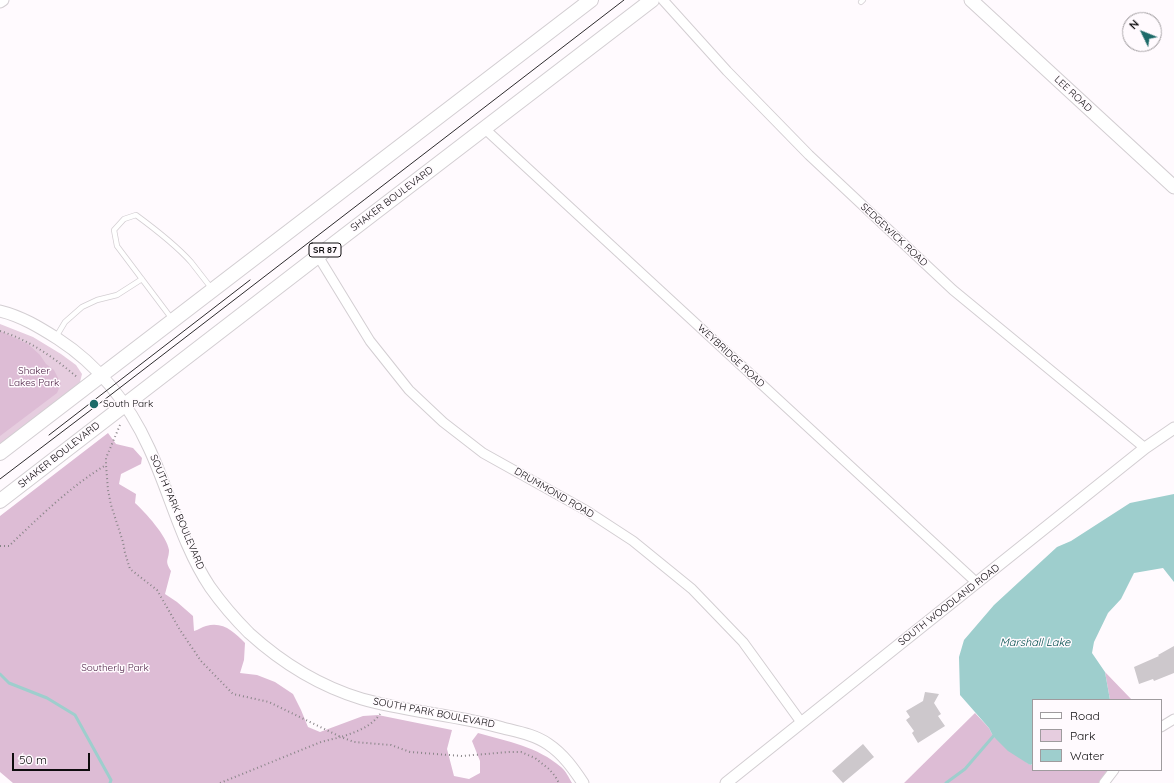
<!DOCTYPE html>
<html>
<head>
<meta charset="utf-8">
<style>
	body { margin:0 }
	#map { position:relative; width:1174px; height:783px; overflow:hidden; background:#fffafe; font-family:Quicksand,sans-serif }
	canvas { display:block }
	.legend { position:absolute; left:1032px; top:699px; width:130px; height:72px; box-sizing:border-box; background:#fffafe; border:1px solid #9f9b9e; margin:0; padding:5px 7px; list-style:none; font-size:12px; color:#0e0c0e }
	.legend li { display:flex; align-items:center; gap:8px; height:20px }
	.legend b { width:20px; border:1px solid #9f9b9e }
	.north { position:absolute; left:1122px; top:12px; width:40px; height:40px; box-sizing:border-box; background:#fffafe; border:1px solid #9f9b9e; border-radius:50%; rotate:313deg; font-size:11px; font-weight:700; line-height:16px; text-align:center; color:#0e0c0e }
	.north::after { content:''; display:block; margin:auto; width:14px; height:18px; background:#1d6a69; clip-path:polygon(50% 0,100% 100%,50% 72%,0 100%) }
	.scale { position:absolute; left:12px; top:753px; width:78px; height:18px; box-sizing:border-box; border:2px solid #0e0c0e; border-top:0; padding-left:5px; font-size:12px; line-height:14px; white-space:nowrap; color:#0e0c0e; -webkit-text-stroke:3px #fffafe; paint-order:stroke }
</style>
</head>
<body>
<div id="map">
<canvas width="1174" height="783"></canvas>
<ul class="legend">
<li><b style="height:5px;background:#fff"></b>Road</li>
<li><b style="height:11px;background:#e6cddf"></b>Park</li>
<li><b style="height:11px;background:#9ececd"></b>Water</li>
</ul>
<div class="north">N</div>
<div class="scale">50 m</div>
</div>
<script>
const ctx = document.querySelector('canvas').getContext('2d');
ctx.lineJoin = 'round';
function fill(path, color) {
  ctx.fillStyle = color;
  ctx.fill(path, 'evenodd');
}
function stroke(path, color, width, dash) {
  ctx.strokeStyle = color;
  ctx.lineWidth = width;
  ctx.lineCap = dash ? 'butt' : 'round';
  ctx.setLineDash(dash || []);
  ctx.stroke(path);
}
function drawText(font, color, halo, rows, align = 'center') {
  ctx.font = font + ' Quicksand,sans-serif';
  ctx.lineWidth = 3;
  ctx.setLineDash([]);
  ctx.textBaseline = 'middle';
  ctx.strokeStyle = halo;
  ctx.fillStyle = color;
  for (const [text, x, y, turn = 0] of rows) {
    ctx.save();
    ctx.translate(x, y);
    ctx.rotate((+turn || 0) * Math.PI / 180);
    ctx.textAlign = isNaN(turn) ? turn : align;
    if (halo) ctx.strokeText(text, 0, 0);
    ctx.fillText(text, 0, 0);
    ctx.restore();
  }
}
fill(new Path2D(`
	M0,324L33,337L61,354L76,365L82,374L80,382L76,387L0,446Z`), '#e6cddf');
fill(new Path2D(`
	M0,331L28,344L40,355L46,364L54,370L61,384L57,393L0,436Z
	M108,433L116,444L133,448L142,458L141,464L121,474L119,484L136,494L135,503C145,512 167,536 169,550C169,560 164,560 171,571L165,594L177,602L193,616L194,631C198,630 202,627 206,626C223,621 234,632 245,643L244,660L240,673L257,675L275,682L293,694L301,710L308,727L320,732L363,716L378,715L452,730L447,749L454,776L469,779L480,773V761L472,741L478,733C507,741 538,747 561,767C566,771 569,778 572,783H13L0,772V516Z
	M1105,672L1132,700H1110Z
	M975,713L989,728L993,736L1030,765L1033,764V770H1114L1104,783H904Z`), '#ddbcd5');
fill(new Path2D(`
	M1174,494V582L1163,568L1134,573L1121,599L1108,613L1094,642L1092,653L1105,672L1110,700H1033V764L1030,765L1008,751L993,736L989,728L960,695L959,657L964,640L994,605L1057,547L1071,541L1130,503Z`), '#9ececd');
stroke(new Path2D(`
	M0,674L9,683L47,698L75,715L111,780L110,783
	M946,783L965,769L996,733`), '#9ececd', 3);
fill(new Path2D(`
	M1174,646V673L1154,681L1153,679L1139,684L1134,667L1159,656L1158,655Z
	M925,692L939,694L934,703L941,714L938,716L945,726L918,743L912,733L914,731L906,720L910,717L906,711L923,701Z
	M863,744L874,757L843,783L832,771Z`), '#cdc8cc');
const service = new Path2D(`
	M861,2L863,0
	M172,319L117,246L114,230L124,219L136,215C155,229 175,244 191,262C198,271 205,280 212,289
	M56,337L65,322L82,307L97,300L117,295L142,279`);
const minor = new Path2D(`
	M663,0L727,71L809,155L953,290L1145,448
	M485,129L977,583
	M318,256L370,341L409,390L443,422L483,453L587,511L633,541L692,589L743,642L801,722
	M1161,727L1174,719
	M1104,783L1114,770`);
const tertiary = new Path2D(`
	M0,2L3,0
	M0,311C21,316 39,327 58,339C98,365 129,404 149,448C170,493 182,545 210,587C222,604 235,619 249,633C282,663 319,686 362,699C408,712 457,715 503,728C519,732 535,735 548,744C563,754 573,768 583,783
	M726,783L1145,448L1174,428`);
const secondary = new Path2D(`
	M971,0L1174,187`);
const primary = new Path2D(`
	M0,453L591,0
	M0,501L318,256L652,0`);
stroke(service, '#d3ced2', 6);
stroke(minor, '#d3ced2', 11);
stroke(tertiary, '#d3ced2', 13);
stroke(secondary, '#d3ced2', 15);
stroke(primary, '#d3ced2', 16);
stroke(new Path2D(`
	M0,331C29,340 55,358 78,378
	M120,425L106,458V465L108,490L111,505L123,542L125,553L130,569L157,590L180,630L201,661L233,694L269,702L341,737C356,732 371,727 380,714
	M0,546H9C38,518 72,485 106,465
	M220,783L321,742L341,737L354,742L391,745L410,752L462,756L509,752H521L535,758L549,769L555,776L559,783`), '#898588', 2, [1, 3]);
stroke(service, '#fff', 4.5);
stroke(minor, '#fff', 9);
stroke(tertiary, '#fff', 11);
stroke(secondary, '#fff', 13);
stroke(primary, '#fff', 14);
stroke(new Path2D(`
	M49,435L250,280
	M0,479L104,400L624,0`), '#2d2b2d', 1);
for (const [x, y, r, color] of [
	[94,404,5,"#1d6a69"]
]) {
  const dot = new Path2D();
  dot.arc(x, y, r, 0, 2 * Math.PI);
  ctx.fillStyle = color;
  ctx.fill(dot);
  stroke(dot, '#fffafe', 1.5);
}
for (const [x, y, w] of [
	[325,250,32]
]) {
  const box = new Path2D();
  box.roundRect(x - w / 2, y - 7, w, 14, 3);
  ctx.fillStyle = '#fffafe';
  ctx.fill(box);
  stroke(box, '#0e0c0e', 1);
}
drawText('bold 9px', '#0e0c0e', null, [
	["SR 87",325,250]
]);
drawText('10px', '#0e0c0e', '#fffafe', [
	["LEE ROAD",1073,94,43],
	["SHAKER BOULEVARD",392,199,-37],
	["SEDGEWICK ROAD",894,235,43],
	["WEYBRIDGE ROAD",731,356,43],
	["SHAKER BOULEVARD",59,455,-38],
	["DRUMMOND ROAD",554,493,30],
	["SOUTH PARK BOULEVARD",177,512,67],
	["SOUTH WOODLAND ROAD",949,605,-38],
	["SOUTH PARK BOULEVARD",434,713,11]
]);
drawText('10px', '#4e2346', '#fffafe', [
	["Shaker",34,371],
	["Lakes Park",34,383],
	["Southerly Park",115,668]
]);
drawText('10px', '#0e0c0e', '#fffafe', [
	["South Park",103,404]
], 'left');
drawText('italic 11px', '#014d4c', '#fffafe', [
	["Marshall Lake",1035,643]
]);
</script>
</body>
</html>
